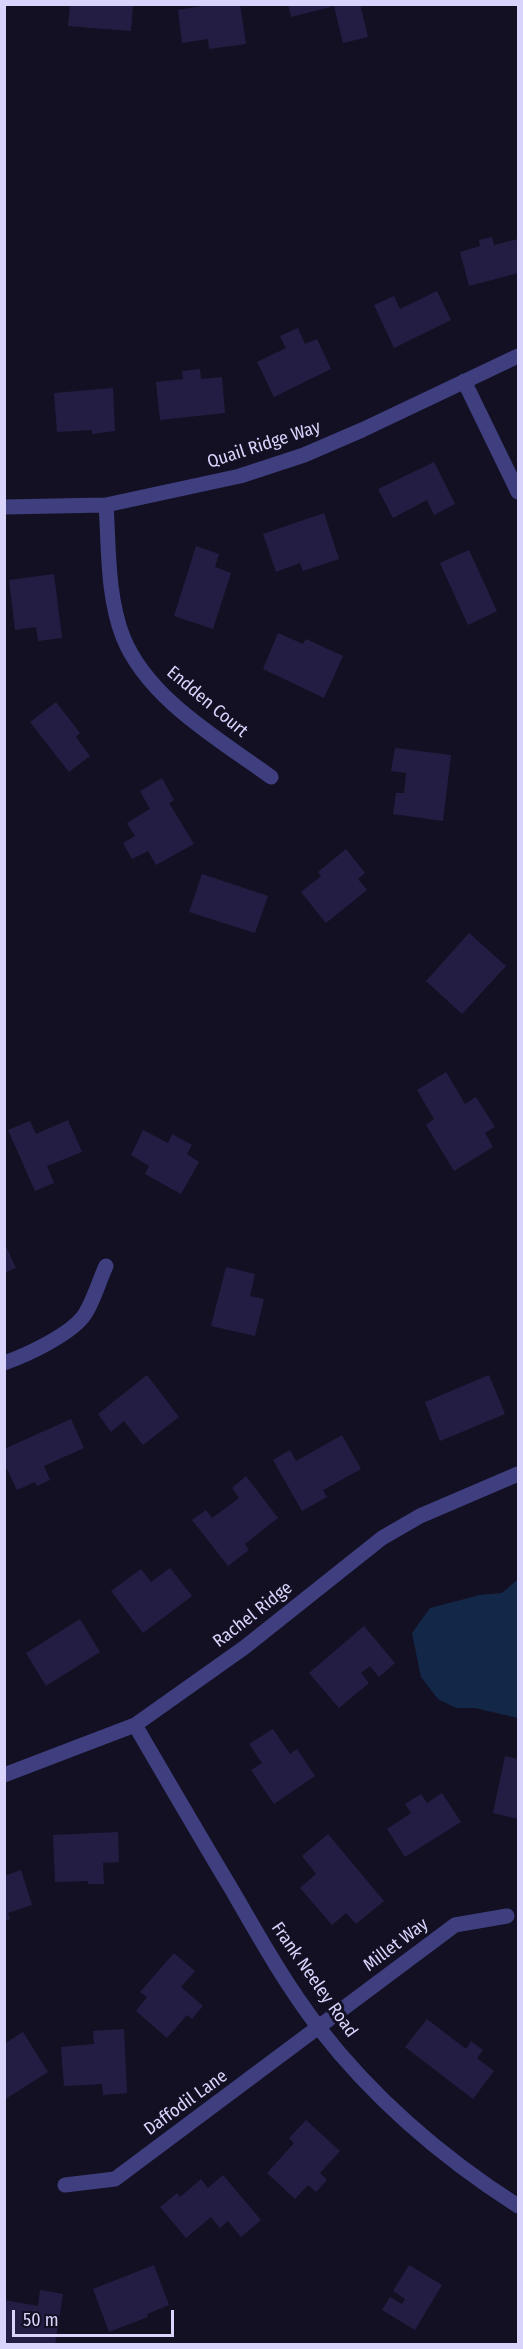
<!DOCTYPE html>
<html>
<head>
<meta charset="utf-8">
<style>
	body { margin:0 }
	#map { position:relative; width:523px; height:2349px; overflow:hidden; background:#131023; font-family:"Fira Sans Condensed",sans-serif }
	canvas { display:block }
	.frame { position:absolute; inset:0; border:6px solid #d8d4fc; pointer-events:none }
	.scale { position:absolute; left:12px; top:2310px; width:162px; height:27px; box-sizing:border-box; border:3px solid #d8d4fc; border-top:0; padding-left:8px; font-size:18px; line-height:21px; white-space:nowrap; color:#d8d4fc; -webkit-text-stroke:4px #131023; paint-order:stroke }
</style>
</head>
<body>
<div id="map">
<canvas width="523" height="2349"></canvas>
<div class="frame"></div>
<div class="scale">50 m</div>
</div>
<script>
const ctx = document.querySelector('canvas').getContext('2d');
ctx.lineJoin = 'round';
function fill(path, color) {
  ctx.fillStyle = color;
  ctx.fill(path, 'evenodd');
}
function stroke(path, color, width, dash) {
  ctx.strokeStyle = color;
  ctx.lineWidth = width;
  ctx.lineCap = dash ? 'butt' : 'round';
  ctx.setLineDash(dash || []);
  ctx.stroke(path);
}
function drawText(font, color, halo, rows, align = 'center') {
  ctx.font = font + ' "Fira Sans Condensed",sans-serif';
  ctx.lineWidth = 6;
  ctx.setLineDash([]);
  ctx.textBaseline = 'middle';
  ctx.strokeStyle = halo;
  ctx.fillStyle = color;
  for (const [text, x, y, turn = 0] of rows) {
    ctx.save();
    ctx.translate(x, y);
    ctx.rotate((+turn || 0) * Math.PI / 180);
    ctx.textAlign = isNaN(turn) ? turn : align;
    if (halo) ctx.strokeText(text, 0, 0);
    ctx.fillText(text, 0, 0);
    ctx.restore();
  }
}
fill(new Path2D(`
	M518,1579V1718L475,1708H456L438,1699L421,1677L412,1633L430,1608L480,1595L502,1593Z`), '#132849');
fill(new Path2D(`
	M70,4H133L131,31L68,26Z
	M214,4H240L246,44L209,49L208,39L182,43L178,10Z
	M288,4H360L368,37L343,43L334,6L291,17Z
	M492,237L494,245L518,239V273L469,286L460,252L480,246L479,240Z
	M437,291L451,320L394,348L374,305L394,296L400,309Z
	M298,328L305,344L317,339L331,369L274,397L257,362L286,348L280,336Z
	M200,369L201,379L222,377L225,413L160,420L156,382L183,379L182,371Z
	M113,388L115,431L92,434V430L57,432L54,393Z
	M434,462L455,504L434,515L427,500L393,518L378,489Z
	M324,513L339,559L303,571L300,563L276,572L263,534Z
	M196,546L219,554L215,567L231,573L213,629L174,616Z
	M469,550L497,611L468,625L440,563Z
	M54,574L62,638L38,641L36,627L15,630L9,580Z
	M278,633L303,644L306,639L343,656L324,698L263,669Z
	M56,702L80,733L76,737L90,756L69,772L30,722Z
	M395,748L451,755L443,821L393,814L396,793H404L406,773L391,771Z
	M162,778L174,800L169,803L194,844L156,865L148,851L132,859L123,843L135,836L127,823L150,809L140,791Z
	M346,849L365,873L358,879L367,890L326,923L301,892L321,876L318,872Z
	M202,874L268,896L255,933L189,912Z
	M469,933L506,966L462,1014L426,981Z
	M446,1072L465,1104L476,1097L495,1127L485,1133L493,1147L454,1171L426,1125L434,1119L417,1090Z
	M68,1120L82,1152L47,1166L54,1183L35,1191L8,1130L30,1121L36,1134Z
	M143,1130L168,1143L172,1134L192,1145L187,1154L199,1162L181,1194L145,1174L149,1166L131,1155Z
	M4,1242L16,1268L4,1273Z
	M226,1267L255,1274L250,1296L264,1299L255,1336L211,1326Z
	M147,1375L179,1417L143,1445L124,1421L111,1432L98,1414Z
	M489,1375L505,1414L440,1441L425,1402Z
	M71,1419L84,1448L44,1466L50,1480L37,1486L35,1482L17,1490L4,1463V1449Z
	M342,1435L361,1469L323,1490L327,1497L302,1511L273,1460L290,1450L296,1461Z
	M246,1476L278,1518L245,1544L249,1550L228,1566L192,1520L206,1510L212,1518L239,1498L232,1488Z
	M170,1568L192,1596L143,1633L111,1591L141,1569L151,1582Z
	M80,1619L100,1652L46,1686L26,1653Z
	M364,1626L395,1663L379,1677L370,1666L361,1673L369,1683L339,1708L309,1673Z
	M273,1729L290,1754L297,1749L315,1776L274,1804L251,1770L262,1763L249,1744Z
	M505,1756L518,1759V1819L493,1813Z
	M442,1793L461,1822L405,1857L387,1829L411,1813L405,1804L421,1794L427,1803Z
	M118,1832L119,1862L103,1863L104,1884H88V1881L55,1882L53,1835Z
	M328,1834L384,1901L356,1924L346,1913L332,1925L300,1888L316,1874L302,1856Z
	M21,1870L32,1905L8,1913L10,1919L4,1921V1876Z
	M174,1953L195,1971L181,1987L203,2006L192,2019L187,2015L167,2038L136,2011L147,1997L140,1992Z
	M427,2019L466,2049L471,2041L483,2050L477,2058L494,2071L473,2099L405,2047Z
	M124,2029L127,2093L103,2095L102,2084L64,2086L61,2047L94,2044L93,2031Z
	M23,2032L48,2072L4,2100V2044Z
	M306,2120L340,2151L320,2173L327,2180L316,2192L308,2185L295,2199L267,2173L294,2143L289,2138Z
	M223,2175L261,2220L241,2237L228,2221L220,2228L211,2217L186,2238L160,2207L177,2193L180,2197L201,2179L208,2188Z
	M154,2265L169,2305L147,2314L148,2317L109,2332L93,2289Z
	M409,2265L442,2285L415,2330L382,2310L390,2297L402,2304L405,2299L393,2291Z
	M40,2290L63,2294L55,2344H4V2300L38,2306Z`), '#241d43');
stroke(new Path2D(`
	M464,381L518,492
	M106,505C109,548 107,596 123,637C148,699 219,739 271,777
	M4,507L106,505L240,476L304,455L362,430L518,356
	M4,1363C27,1355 72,1334 85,1314C94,1300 99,1281 106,1266
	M135,1725C167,1780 199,1835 232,1890C259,1937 286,1985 319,2028C374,2099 443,2158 518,2206
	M4,1775L135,1725L245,1647L382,1538L420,1516L518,1474
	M65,2185L115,2179L455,1925L507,1916`), '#3f3e7f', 15);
drawText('18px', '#d8d4fc', '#131023', [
	["Quail Ridge Way",264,445,-18],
	["Endden Court",207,702,40],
	["Rachel Ridge",253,1615,-38],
	["Millet Way",396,1945,-37],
	["Frank Neeley Road",314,1980,55],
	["Daffodil Lane",186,2103,-36]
]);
</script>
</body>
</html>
